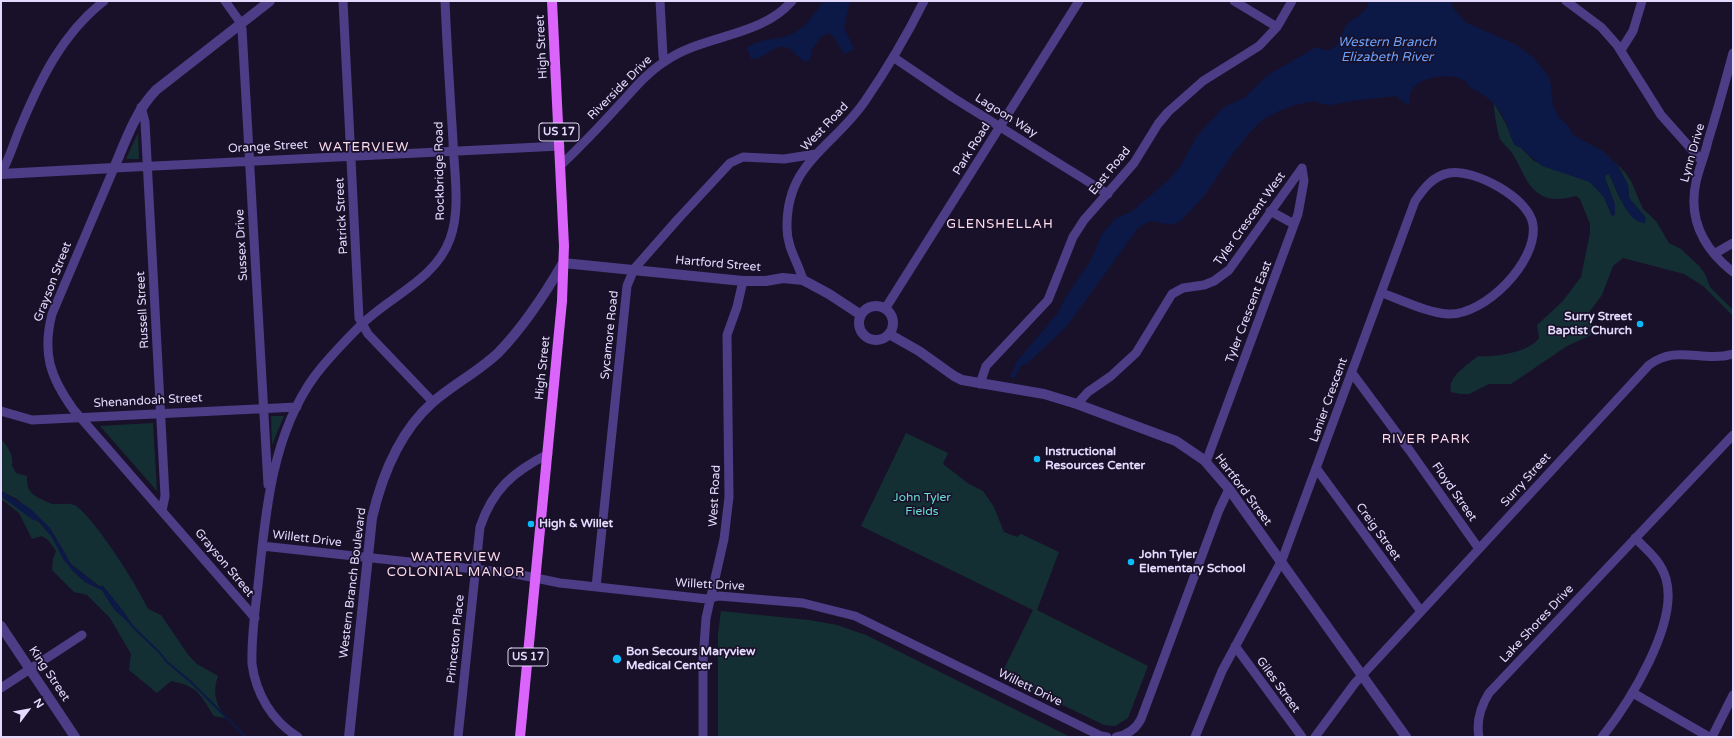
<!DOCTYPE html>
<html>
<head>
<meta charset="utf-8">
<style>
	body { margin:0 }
	#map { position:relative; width:1734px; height:738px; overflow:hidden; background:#191129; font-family:"Varela Round",sans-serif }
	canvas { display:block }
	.frame { position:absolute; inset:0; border:2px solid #e4dafe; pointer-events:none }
	.north { position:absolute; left:8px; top:690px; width:40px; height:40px; -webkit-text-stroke:3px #191129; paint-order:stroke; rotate:58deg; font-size:11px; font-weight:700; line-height:16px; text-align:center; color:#e4dafe }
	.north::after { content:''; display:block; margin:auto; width:14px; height:18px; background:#e4dafe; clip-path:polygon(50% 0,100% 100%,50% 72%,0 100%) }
</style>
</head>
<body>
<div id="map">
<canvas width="1734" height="738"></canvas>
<div class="frame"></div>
<div class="north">N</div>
</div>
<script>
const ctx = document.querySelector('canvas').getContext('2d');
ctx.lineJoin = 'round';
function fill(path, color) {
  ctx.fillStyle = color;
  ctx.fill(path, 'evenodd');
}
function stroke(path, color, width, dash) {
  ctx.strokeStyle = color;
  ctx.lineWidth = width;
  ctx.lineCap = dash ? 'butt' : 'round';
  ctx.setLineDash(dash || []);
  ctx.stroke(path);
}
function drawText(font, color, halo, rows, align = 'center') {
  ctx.font = font + ' "Varela Round",sans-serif';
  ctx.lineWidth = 3.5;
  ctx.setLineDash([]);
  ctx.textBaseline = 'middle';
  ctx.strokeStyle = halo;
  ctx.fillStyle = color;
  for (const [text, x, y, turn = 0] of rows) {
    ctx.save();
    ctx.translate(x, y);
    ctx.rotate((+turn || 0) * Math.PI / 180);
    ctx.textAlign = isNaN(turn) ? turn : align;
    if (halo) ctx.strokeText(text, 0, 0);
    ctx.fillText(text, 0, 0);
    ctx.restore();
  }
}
fill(new Path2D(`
	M1494,103L1505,122L1515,145L1521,148L1534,161L1590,182L1604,197L1612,216L1615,205L1605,178L1606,175L1609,174L1620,199L1646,218L1629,198L1628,185L1618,166L1603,151L1625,172L1631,181L1643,209L1656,221L1669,243L1681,249L1700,267L1705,274L1710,287L1733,310V316L1703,286L1684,274L1623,258L1613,266L1602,295L1587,315L1594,331L1591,335L1567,346L1511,384H1489L1469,394H1460L1451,392C1447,376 1468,365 1478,356C1494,358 1530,352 1539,338L1537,325L1562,302L1581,277L1590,233V224L1580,199L1576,196C1567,198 1555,201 1545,197C1526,189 1523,169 1512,153C1509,148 1503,144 1500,139C1498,134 1493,107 1494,103Z
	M138,133L139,159H126Z
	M271,416H284L272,445Z
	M153,423L157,491L100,426Z
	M906,433L948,453L943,464L969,484L983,491L994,507L1004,532L1017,537L1021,534L1059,552L1037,610L1148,666L1128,718L1115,726L1104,725L1001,675L1033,610L861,526Z
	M1,439C8,447 14,455 12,466L16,473L27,476C27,489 29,493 41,499C45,501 49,503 52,504C59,505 67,502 74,505C91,512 140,590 148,609L161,615L189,656L197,664L218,676C212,693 216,704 226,718L214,716C199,693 199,687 171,681L157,693L129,670L131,654L110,618L87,595L74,592L52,570L53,559L56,551L48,540L42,536L32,539L19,513L1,499V496L33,519L38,521L52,537L64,560L74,572L85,582L102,590L114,609L132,625C126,612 112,599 103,586H99L71,564L50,528L17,499L1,491Z
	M721,611L809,620L837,625L866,635L1070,737H718V634Z`), '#142f33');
fill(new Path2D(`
	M824,1H850L844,27L854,49L847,53H843L834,37L829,33L820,38L812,50L810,60L805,62C799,59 795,53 790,49C776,40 764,61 751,59L747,48C761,37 779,41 794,33C808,26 814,12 824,1Z
	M1368,1H1452L1453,8L1467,23L1515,44L1533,57L1549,77L1551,85L1553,105L1558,116L1569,127L1573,135L1603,151L1618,166L1628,185L1629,198L1646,218L1645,223C1627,224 1616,186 1609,174L1606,175L1605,178L1615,205V215L1612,216L1604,197L1590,182L1542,166L1521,148L1515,145C1511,140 1509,131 1507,124C1498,104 1488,97 1469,87C1465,69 1403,73 1410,104L1407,105L1396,96L1351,101L1333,105L1321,104L1314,101L1292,106L1277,112L1264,119L1251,131L1234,152L1204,196L1182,220L1172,225L1151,221L1139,227L1067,326L1028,363L1021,366L1014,379L1010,377L1017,361L1058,313L1065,298L1091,260L1102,234L1116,218L1131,212L1170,179L1181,165L1197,136L1224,107L1244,98L1268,75L1316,47C1321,49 1327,52 1331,49C1342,44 1340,34 1346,26C1353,17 1369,13 1368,1Z
	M1,491L31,509L50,528L71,564L98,586H103C109,593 132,621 132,626L114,609L102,590L85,582L74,572L64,560L52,537L39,521L33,520L1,496Z`), '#0c1846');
stroke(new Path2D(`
	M131,625L160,653L167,662L191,682L246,737`), '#0c1846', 2);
stroke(new Path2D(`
	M225,1L240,22L242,29L268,485
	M343,1L359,318L368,334L433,402
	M660,1L663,56L664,61
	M1234,1L1277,27
	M1566,1L1601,27L1617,45L1661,115L1702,161
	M1621,50L1633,31L1642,1
	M1733,53C1725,83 1717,112 1708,141C1705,155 1699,168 1696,182C1688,219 1704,249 1733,272
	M893,57L952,97L1108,194
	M141,107L145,122L165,496L162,511
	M561,165C581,146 601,125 620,104C634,89 647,73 664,62C703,34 760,38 792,1
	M1,173C9,160 14,142 20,128C40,80 62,34 104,1
	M1270,211L1294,224
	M1714,254L1733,243
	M803,280C798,262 787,248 787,228C786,162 833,148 865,101C887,69 907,35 924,1
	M885,309L1079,1
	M1352,373L1410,451L1479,549
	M980,384L986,366L1048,300L1073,237L1084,220L1134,163L1158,124L1168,112L1203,81L1259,46L1277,27L1292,1
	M1077,404L1088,392L1111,376L1136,353L1172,294L1183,288L1204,285L1214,281L1229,270L1302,168
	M1,411L32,420L297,407
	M1206,462L1298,214L1304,181L1302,168
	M1316,468L1420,610
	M262,546L511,573L560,583L707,599L719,596L803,603L855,616L1101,736L1107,737
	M596,587L627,286L634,269L678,219L730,163L743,157L784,159L816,154
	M255,618L73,409C50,377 42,353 52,314L114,168L560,146
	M1235,646L1302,737
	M1,688L82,635
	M1633,693L1709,737
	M298,737C272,721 256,694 252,664C251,635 256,605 259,576C266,508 273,434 314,377C328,358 345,341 361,325C390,296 435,280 450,239C461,209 454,172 453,141C450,94 447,48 445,1
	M458,737L480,527C493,489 513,472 548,454
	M703,737V661L706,618L724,539L729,497L727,335L737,307L743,281
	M1116,737C1127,735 1136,729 1141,719L1219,510L1229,489
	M1195,737L1222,671L1282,560L1415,201C1424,188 1433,176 1449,173C1473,168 1530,198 1533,225C1538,262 1484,316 1448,314C1428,313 1402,300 1382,293
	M1315,737L1355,683L1649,365C1677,344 1701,363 1733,354
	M1479,737C1476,721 1481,706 1489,693L1733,435
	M1602,737C1629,703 1679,623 1666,579C1661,561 1647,550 1635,538
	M1712,737L1733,695`), '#4c3d86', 9);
stroke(new Path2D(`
	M1,174L114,168C126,140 135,112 156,90L270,1
	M859 323a17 17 0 1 1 34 0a17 17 0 1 1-34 0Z
	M889,334L919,351L954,376L962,380L1044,394L1077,404L1176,441L1204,460L1229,489L1406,737
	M1,626L75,737
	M349,737L372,518C382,475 399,432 433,402C454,384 479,371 499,352C524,326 545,294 563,263L743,281H766L783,278L803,280L829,294L861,315`), '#4c3d86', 10);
stroke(new Path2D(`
	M520,737L562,301L564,246L552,1`), '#db64fb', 10);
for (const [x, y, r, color] of [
	[1640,324,4,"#0bbbf9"],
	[1037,459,4,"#0bbbf9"],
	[531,524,4,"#0bbbf9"],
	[1131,562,4,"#0bbbf9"],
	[617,659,5,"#0bbbf9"]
]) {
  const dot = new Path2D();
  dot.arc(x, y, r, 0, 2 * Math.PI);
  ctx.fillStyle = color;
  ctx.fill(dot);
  stroke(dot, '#191129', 1.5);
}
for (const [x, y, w] of [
	[559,132,40],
	[528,657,40]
]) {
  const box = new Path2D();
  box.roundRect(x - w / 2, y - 9, w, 18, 3);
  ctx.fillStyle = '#191129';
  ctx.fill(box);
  stroke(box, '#e4dafe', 1);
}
drawText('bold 11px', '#e4dafe', null, [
	["US 17",559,132],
	["US 17",528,657]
]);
drawText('12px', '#e4dafe', '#191129', [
	["High Street",542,47,-93],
	["Riverside Drive",620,88,-45],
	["Lagoon Way",1006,116,32],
	["West Road",825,127,-46],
	["Orange Street",268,147,-3],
	["Park Road",972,149,-58],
	["Lynn Drive",1693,153,-74],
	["Rockbridge Road",440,171,-91],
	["East Road",1110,171,-51],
	["Patrick Street",342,216,-93],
	["Tyler Crescent West",1250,219,-54],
	["Sussex Drive",242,245,-93],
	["Hartford Street",718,264,5],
	["Grayson Street",53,282,-69],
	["Russell Street",143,310,-93],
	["Tyler Crescent East",1249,312,-69],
	["Sycamore Road",610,335,-84],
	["High Street",543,368,-84],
	["Lanier Crescent",1329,400,-70],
	["Shenandoah Street",148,401,-3],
	["Surry Street",1526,480,-48],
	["Hartford Street",1243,490,53],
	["Floyd Street",1454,492,55],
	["West Road",715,496,-87],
	["Creig Street",1378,532,54],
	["Willett Drive",307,539,7],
	["Grayson Street",224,563,50],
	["Western Branch Boulevard",353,583,-83],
	["Willett Drive",710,585,3],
	["Lake Shores Drive",1537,624,-47],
	["Princeton Place",456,639,-84],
	["King Street",49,674,56],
	["Giles Street",1278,685,54],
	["Willett Drive",1030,688,26]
]);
drawText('bold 12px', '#e4dafe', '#191129', [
	["Surry Street",1632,317,"right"],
	["Baptist Church",1632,331,"right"],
	["Instructional",1045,452],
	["Resources Center",1045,466],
	["High & Willet",539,524],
	["John Tyler",1139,555],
	["Elementary School",1139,569],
	["Bon Secours Maryview",626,652],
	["Medical Center",626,666]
], 'left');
drawText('12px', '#66ddd3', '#191129', [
	["John Tyler",922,498],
	["Fields",922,512]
]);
drawText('italic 13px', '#6ba1fb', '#191129', [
	["Western Branch",1387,43],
	["Elizabeth River",1387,58]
]);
ctx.letterSpacing = '1px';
drawText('13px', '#fedcec', '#191129', [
	["WATERVIEW",364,148],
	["GLENSHELLAH",1000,225],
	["RIVER PARK",1426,440],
	["WATERVIEW",456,558],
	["COLONIAL MANOR",456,573]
]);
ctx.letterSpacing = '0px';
</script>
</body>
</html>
